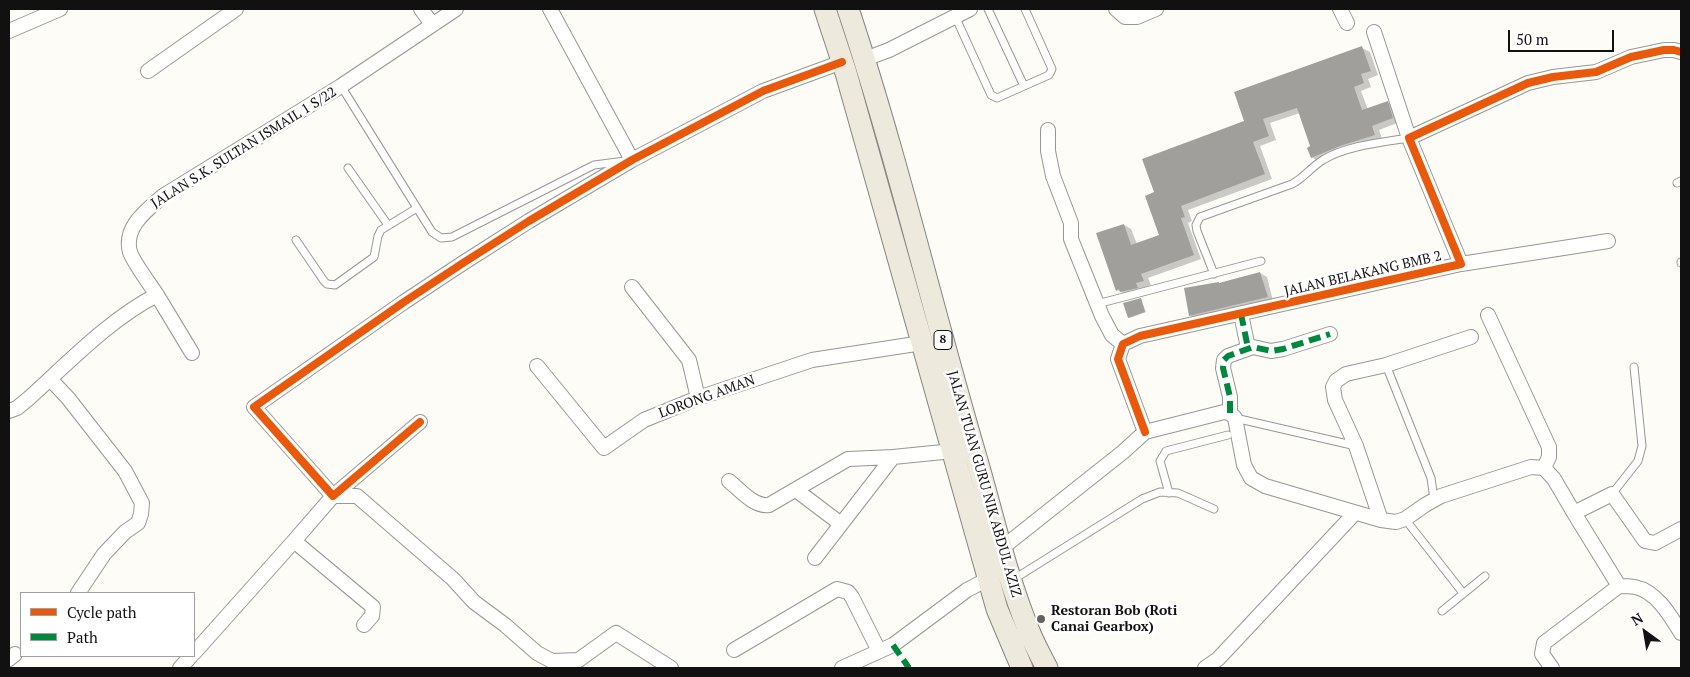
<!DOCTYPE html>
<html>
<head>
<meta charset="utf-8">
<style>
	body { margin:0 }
	#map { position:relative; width:1690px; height:677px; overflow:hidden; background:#fdfcf7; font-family:"PT Serif",serif }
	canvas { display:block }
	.frame { position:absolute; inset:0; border:10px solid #111; pointer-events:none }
	.legend { position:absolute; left:20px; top:592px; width:175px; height:65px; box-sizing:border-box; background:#fff; border:1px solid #a0a0a0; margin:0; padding:6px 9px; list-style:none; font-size:15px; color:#111 }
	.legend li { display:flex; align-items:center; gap:10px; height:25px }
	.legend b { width:25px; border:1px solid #a0a0a0 }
	.north { position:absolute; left:1620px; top:607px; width:50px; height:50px; -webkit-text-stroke:4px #fff; paint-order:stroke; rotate:328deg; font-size:14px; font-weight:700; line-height:20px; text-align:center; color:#111 }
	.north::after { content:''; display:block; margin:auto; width:18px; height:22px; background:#111; clip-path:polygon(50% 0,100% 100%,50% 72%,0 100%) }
	.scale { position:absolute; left:1508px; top:30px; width:106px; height:22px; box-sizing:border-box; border:2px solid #111; border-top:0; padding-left:6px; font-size:15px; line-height:18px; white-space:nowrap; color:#111; -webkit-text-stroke:4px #fff; paint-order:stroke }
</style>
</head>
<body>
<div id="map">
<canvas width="1690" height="677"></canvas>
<div class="frame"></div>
<ul class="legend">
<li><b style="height:6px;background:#e8590c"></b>Cycle path</li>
<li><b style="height:6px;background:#00873e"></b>Path</li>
</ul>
<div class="north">N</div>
<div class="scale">50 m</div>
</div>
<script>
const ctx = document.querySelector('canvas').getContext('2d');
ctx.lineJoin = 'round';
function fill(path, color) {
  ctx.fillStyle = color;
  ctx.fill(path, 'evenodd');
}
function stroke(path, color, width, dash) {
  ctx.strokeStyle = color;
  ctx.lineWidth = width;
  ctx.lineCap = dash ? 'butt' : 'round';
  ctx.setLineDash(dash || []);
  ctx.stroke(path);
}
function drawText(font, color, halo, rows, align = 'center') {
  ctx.font = font + ' "PT Serif",serif';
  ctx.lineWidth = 5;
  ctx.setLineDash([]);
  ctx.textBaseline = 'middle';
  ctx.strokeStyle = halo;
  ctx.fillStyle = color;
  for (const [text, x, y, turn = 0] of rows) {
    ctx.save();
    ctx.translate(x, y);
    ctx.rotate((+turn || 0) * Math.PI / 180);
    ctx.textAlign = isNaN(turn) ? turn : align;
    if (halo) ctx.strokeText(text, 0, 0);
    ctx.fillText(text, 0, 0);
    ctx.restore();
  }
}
fill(new Path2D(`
	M1362,48L1370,52L1378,75L1368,79L1371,87L1361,91L1368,110L1387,102L1395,107L1400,122L1379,130L1382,139L1319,162L1312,157V147L1300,113L1270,123L1276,140L1260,146L1272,179L1188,210L1192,221L1188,223L1201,259L1148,278L1151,285L1143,288L1145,292L1129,296L1117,290L1124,225L1131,229L1137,244L1161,235L1156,193L1246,122Z
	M1260,273L1267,277L1273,301L1197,319L1190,315L1221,284Z
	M1141,299L1146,312L1130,318L1129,317Z`), '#0003');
fill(new Path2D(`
	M1362,46L1371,71L1361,74L1364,83L1354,87L1362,110L1388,101L1393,118L1372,126L1375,135L1340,146L1311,158L1307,148L1310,146L1297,108L1263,119L1269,136L1253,142L1265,174L1181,206L1185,217L1181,218L1194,255L1141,274L1144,281L1136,283L1138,288L1120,292L1119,289L1116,291L1096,233L1124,224L1131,245L1159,235L1145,196L1154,192L1142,159L1244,121L1234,92Z
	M1260,272L1268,297L1189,316L1184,288L1219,282V283Z
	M1141,298L1145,312L1128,318L1123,303Z`), '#a19f9c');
const lane = new Path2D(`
	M988,9L1024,86
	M955,16L991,95L997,98L1049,75L1052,69L1025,9
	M341,86L432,232L441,238L452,237L594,165L625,161
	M348,168L388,225
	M1677,183L1681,181
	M296,240L324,281L327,284L335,285L374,257L378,236L381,230L417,208
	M1681,263V262
	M1214,274L1197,231L1196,225L1200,217L1292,184C1304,178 1311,167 1323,160C1344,146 1384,142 1409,138
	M1097,304L1261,261
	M1386,365L1431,478L1434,499
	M1235,418L1356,446
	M1169,493L1160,461L1166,451L1228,435
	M1612,494L1638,461L1642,446L1634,367
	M1405,519L1463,593
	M1014,579L1142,499L1160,492L1178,493L1214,509
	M1442,611L1485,576`);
const street = new Path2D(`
	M421,9L432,24
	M550,9L632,160
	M1116,9L1125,17H1137L1156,9
	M1340,9L1347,23
	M9,31L60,9
	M1374,32L1409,138
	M865,59L889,50L970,9
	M148,71L236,9
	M1048,130V151L1053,176L1071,223V239L1102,316L1112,335L1123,344
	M1461,264L1608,241
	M632,287L689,360L698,398
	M157,295L192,353
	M1241,314L1248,348
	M1488,315L1549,447V457L1544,468
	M537,366L604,448L644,420L698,398L812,360L922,343
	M50,379L68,398L125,471L142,503L141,514L138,523L125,532L104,554L78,593
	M9,411L17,408L28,399C67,364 111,318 157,295C151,286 132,260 130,252C123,227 147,210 163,196L341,86L456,9
	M1230,413V397L1223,368L1224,360L1228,356L1253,347L1271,351L1283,349L1330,334
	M420,422L333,496L254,407L404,302L463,263L529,221L632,160L763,91L842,62
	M1145,432L1118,359L1123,344L1140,336L1461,264L1409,138L1528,83L1553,77L1596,72L1631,57L1664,50H1674L1681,52
	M729,481C740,490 754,507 769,505L848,459L893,457
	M796,490L841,524
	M1574,513L1619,586C1624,586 1630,586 1635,587C1656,591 1670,615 1681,633
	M1381,520L1356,446L1335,400L1333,387L1336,381L1346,374L1386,365L1471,337
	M294,541L373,607L372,616L364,625
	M1002,548L1123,452L1145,432L1224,412L1230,413L1235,418L1244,465L1251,478L1265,486L1381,520L1396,522L1405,519L1425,505L1441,496L1531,467L1544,468L1554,479L1574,513L1612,494L1645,541L1655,543L1681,529
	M815,558L893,457L953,451
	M734,650L837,589L848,592L852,597L879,651
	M194,653L294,541L333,496H357L453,579L474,602L505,625L537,653L552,661L579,660
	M9,659L15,654
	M573,664L616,633L671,668
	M180,668L191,656
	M842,668L893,645L967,590L988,579
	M1205,668L1218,659L1355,513
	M1552,668L1542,654L1544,643L1619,586`);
const primary = new Path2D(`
	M825,9L846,73L997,609L1022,668
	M848,9C897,156 932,308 976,457C993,515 1006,575 1029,631C1034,644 1041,656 1047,668`);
stroke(lane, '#979795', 9);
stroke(street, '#979795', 16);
stroke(primary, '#858482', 23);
stroke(lane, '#fffffe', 7);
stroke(street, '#fffffe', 14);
stroke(primary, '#ede9dc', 21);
stroke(new Path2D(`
	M1241,314L1248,348
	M1230,413V397L1223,368L1224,360L1228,356L1253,347L1271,351L1283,349L1330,334
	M893,645L909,668`), '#00873e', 6, [12, 6]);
stroke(new Path2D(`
	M420,422L333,496L254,407L404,302L463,263L529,221L632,160L763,91L842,62
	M1145,432L1118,359L1123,344L1140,336L1461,264L1409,138L1528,83L1553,77L1596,72L1631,57L1664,50H1674L1681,52`), '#e8590c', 8);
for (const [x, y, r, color] of [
	[1041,619,5,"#646362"]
]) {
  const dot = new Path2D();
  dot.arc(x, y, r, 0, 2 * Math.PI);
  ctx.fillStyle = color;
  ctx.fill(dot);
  stroke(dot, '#fff', 2);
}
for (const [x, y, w] of [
	[943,340,18]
]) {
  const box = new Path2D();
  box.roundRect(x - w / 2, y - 9.5, w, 19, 4);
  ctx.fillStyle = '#fff';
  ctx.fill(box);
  stroke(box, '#111', 1);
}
drawText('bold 12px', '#111', null, [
	["8",943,340]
]);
drawText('14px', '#111', '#fff', [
	["JALAN S.K. SULTAN ISMAIL 1 S/22",244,148,-32],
	["JALAN BELAKANG BMB 2",1363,274,-13],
	["LORONG AMAN",707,397,-20],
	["JALAN TUAN GURU NIK ABDUL AZIZ",984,484,74]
]);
drawText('bold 14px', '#111', '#fff', [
	["Restoran Bob (Roti",1051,611],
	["Canai Gearbox)",1051,627]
], 'left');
</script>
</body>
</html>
